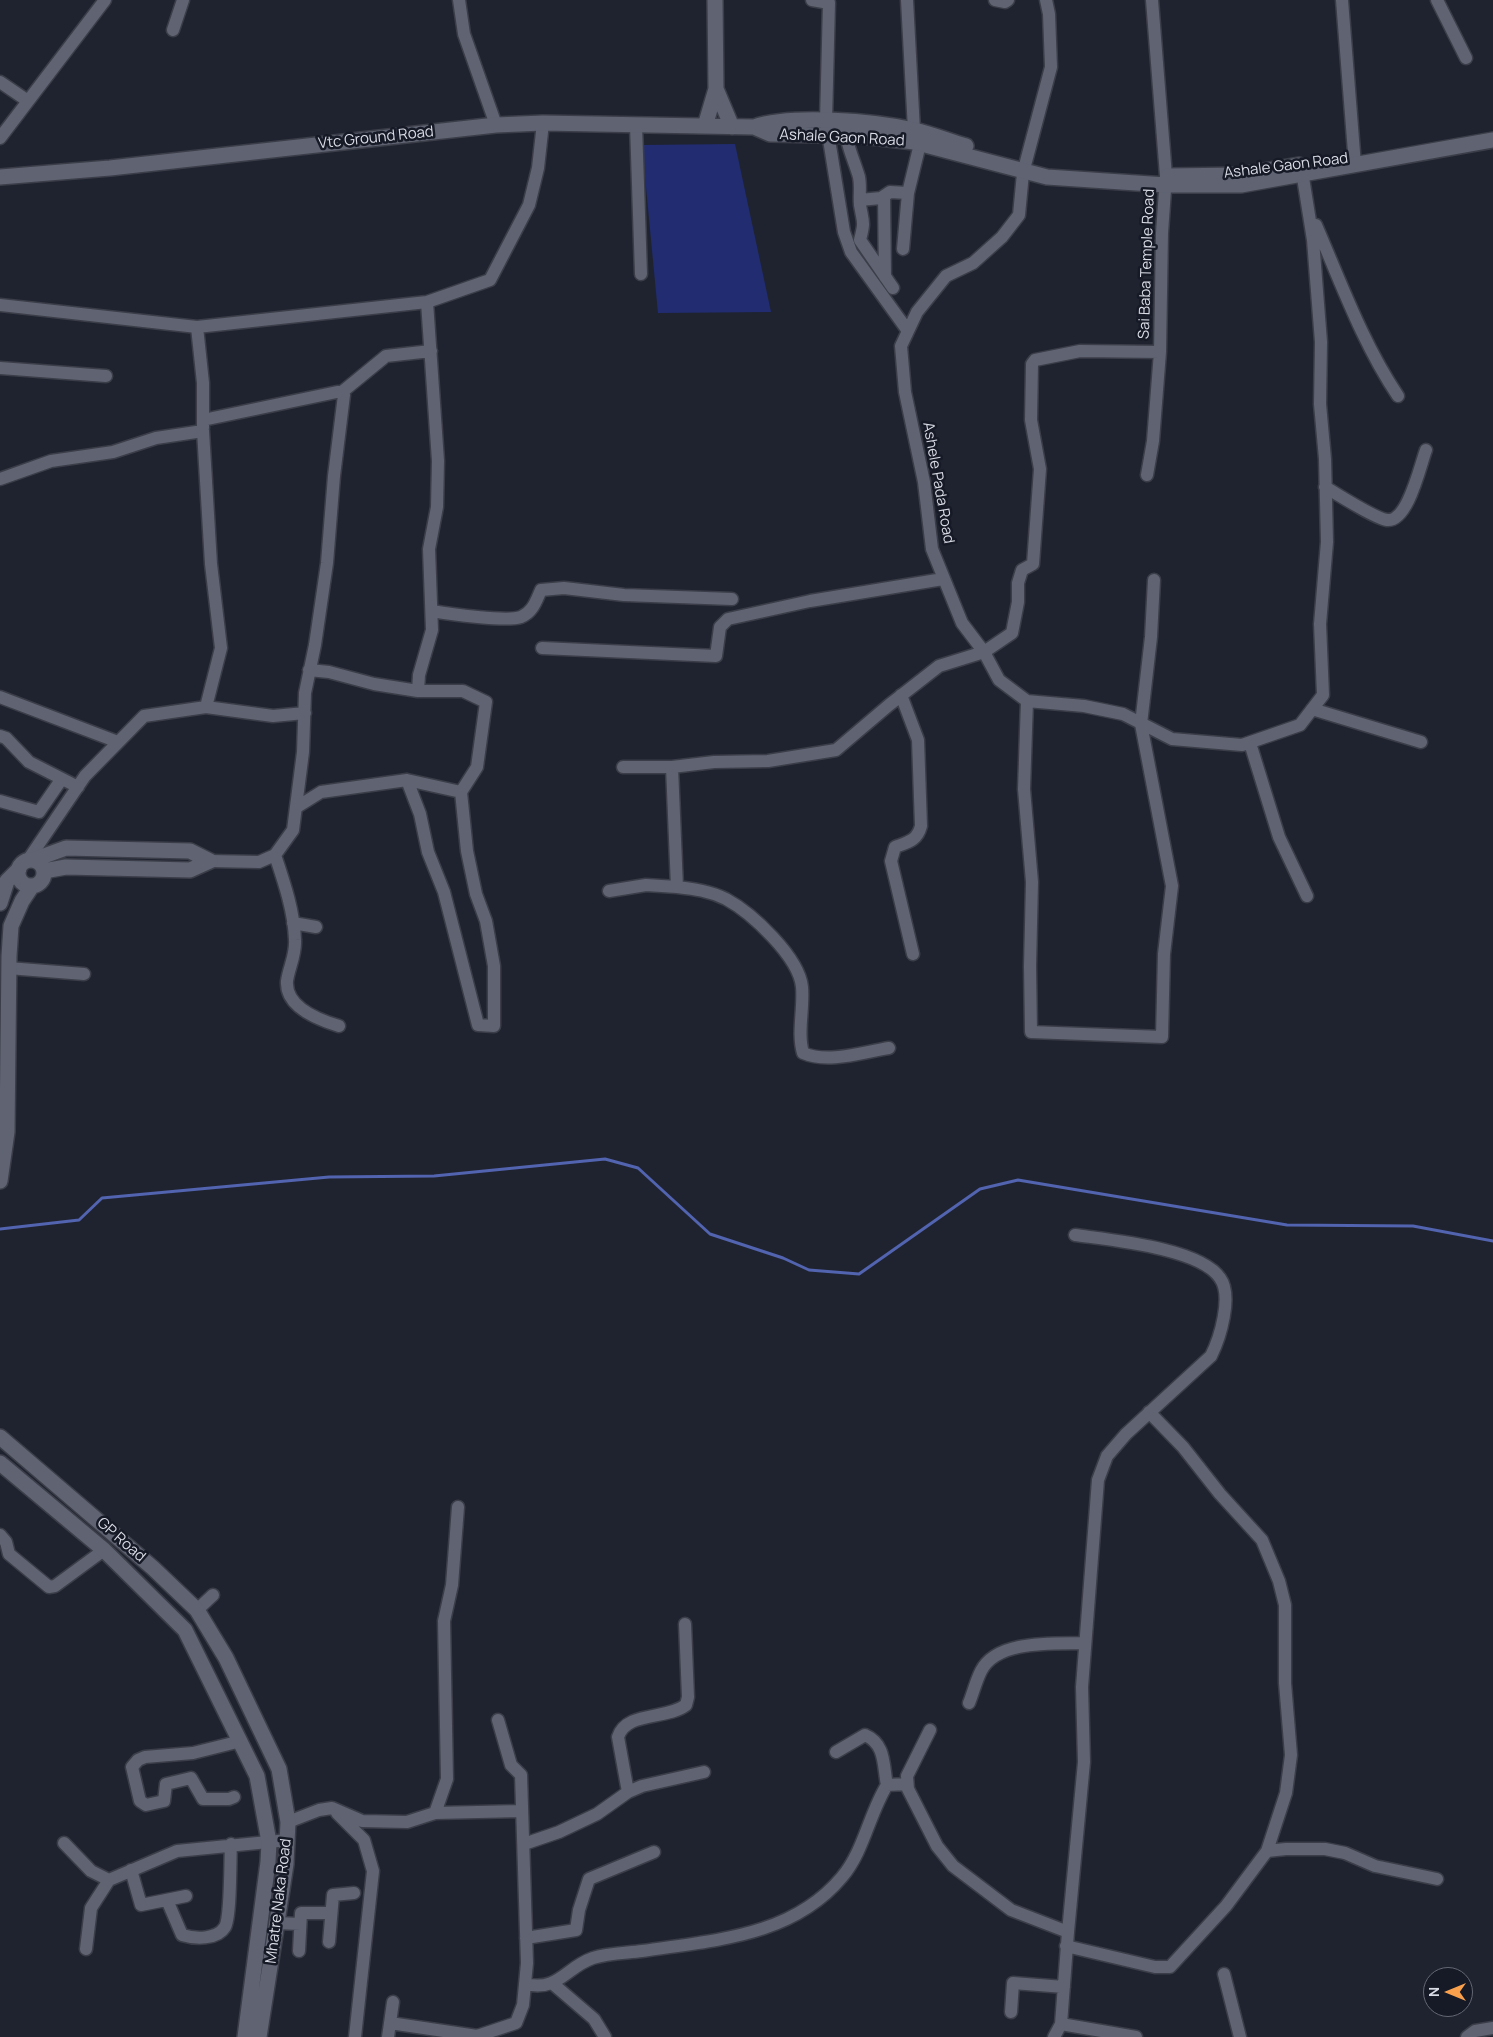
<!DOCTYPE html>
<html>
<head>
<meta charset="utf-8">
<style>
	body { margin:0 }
	#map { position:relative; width:1493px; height:2037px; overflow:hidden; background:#1f2330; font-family:Manrope,sans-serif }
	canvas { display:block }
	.north { position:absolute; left:1423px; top:1967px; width:50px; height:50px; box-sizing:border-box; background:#161926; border:1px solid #646772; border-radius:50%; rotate:270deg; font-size:14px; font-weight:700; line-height:20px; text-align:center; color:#d9dce4 }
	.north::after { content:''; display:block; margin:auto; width:18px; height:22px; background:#f8a04b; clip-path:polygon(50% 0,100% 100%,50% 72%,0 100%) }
</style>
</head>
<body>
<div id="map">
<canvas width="1493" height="2037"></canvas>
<div class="north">N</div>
</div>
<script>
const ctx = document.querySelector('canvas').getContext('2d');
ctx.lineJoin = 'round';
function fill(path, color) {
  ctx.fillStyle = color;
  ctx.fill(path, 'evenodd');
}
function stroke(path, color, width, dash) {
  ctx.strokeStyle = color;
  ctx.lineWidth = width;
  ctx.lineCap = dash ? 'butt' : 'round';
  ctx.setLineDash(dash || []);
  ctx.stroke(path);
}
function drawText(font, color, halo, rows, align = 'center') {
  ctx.font = font + ' Manrope,sans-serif';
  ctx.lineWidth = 5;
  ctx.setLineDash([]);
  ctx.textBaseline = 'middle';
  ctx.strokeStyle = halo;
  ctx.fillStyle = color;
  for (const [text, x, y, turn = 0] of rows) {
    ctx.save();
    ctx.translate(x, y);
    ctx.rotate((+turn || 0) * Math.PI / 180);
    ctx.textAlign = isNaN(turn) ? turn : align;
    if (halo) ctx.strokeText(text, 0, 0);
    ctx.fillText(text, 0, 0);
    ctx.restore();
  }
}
fill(new Path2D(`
	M735,144L771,312L658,313L642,145Z`), '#222d71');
stroke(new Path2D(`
	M0,1229L79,1220L102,1198L329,1177L434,1176L605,1159L638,1168L710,1234L783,1258L809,1270L859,1274L980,1189L1018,1180L1287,1225L1413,1226L1493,1241`), '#5263af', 3);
const minor = new Path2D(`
	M459,0L464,34L496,125
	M812,0L829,3L826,121L844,232L851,252L908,331
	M907,0L914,130
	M995,0L1005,2L1008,0
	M1342,0L1355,165
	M1437,0L1466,58
	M173,30L183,0
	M0,82L28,101
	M636,125L641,274
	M846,135C849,151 855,163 859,177C861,186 859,196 860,205C863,223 865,221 860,240L893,288
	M0,138L105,0
	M884,196L885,277
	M860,200L881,198L890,192L908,193L920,144
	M1316,225C1341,283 1363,344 1398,396
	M903,249L908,193
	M0,305L197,327L427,302L490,280L529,205L538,168L543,123
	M197,327L203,383V428
	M0,368L106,376
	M342,392L386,356L431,351
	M203,420L337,392H342L344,395L334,476L327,563L315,645L305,693L303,752L293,830L275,855L259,862L210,861
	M1147,475L1153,441L1160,352L1162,233L1166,176L1152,0
	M0,479L51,461L113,452L156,438L203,431L211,564L221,648L206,707
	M1325,487C1339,495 1374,518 1387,520C1408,522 1420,466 1426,450
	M432,611C449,614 507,622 521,617C533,612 536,601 541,590L564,588L624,595L732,599
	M542,648L716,656L720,627L728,619L810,601L943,579
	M309,670L329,672L374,684L418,691H463L486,702L477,767L461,792
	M418,691L419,675L432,630L429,549L437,507L438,461L427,302
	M901,695L918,740L921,826C917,841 908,842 895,847L891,861L913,954
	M0,697L118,742
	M1027,701L1024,789L1032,882L1030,966L1031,1032L1162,1037L1164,954L1172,886L1141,724L1151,637L1154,580
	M1027,701L1084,706L1123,714L1172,739L1242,745L1300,725L1323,695L1320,624L1327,542L1325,459L1320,404L1321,342L1313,240L1301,165
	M1027,701L999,680L984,652L962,623L932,549L924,482L905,392L901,346L917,312L946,276L973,263L1002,237L1019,215L1023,173L1051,67L1049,14L1046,0
	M1312,709L1421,742
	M0,736L6,738L29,762L78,787
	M1250,743L1279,837L1307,896
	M623,767H672
	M0,801L39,812L61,780
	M297,807L321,792L407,780L461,792L467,851L476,894L486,921L494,966V1026L478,1025L444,892L428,852L420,814L407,780
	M275,855C284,882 294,911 295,940C296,955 289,967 287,981C285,1007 319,1020 339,1026
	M28,860L85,776L144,716L206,707L273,716L305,713
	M677,887C694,889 710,891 726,899C752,913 799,957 802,987C804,1008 797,1033 803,1053C828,1064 863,1052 889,1048
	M609,891L646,885L677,887L672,767L714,762L768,761L836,750L889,705L939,666L984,652L1012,633L1018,602V583L1022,570L1033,564L1040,469L1031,420L1032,364L1035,360L1080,351L1160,352
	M293,923L316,927
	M8,968L84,974
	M0,1535L6,1542L9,1554L49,1587L55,1586L104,1550
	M197,1610L213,1595
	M969,1703C973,1693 976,1681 981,1671C997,1639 1055,1644 1085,1643
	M930,1730L907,1776L908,1789L937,1846L953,1866L1011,1910L1068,1932L1061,2024L1054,2037
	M836,1752L865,1735C886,1744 883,1766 887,1785
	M628,1792L618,1737C626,1711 667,1720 686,1705L688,1697L685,1624
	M234,1797L229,1799H203L191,1778L166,1784L164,1801L146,1805L140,1801L132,1767L138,1760L145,1757L193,1753L241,1741
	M337,1813L364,1840L373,1871L355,2037
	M435,1813L521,1811
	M288,1822L319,1810L332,1808L362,1821L407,1822L435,1813L447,1779L444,1621L452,1585L458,1507
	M64,1843L91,1871L109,1880
	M524,1844L559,1832L597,1814L628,1792L642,1786L704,1772
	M1267,1851L1286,1849H1325L1345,1853L1375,1866L1437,1879
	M131,1870L141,1905L186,1896
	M167,1900L182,1935C195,1939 217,1940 225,1927C231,1916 230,1860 231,1844
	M277,1923L300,1924
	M1068,1932L1084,1762L1082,1687L1098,1480L1107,1456L1126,1434L1211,1356C1220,1338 1233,1296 1220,1278C1200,1248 1110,1240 1075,1235
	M526,1938L576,1930L579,1910L589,1879L654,1852
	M329,1942L333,1895L354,1893
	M1066,1946L1155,1967H1170L1226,1906L1267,1851L1286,1793L1291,1755L1285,1683V1605L1279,1581L1262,1540L1220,1494L1183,1447L1149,1412
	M86,1949L91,1908L109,1880L177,1851L288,1840
	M299,1951L301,1913H330
	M1224,1974L1240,2037
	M552,1983L594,2019L605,2037
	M526,1984C558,1992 566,1967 593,1958C608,1953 627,1953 642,1951C714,1940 792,1937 842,1877C864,1851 869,1814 887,1785L907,1784
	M393,2002L390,2023L477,2036L516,2023L523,2005L527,1963L521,1775L511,1765L498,1720
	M1011,2012L1013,1983L1064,1987
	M1061,2024L1136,2037
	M388,2037L390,2023
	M1467,2037L1475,2031L1493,2028`);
const tertiary = new Path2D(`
	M716,89L732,127
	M705,126L716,89L715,0
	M754,127C792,114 874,121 914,130C932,134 949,141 966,146
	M1168,176L1240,175L1299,165
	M0,177L110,168L496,125L543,123L754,127L770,134L862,136L914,142L1047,177L1166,185H1241L1493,140
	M18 873a13 13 0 1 1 26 0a13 13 0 1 1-26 0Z
	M33,860L66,848L190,851L210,861
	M44,871L66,867L190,870L210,861
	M0,903L7,881L19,869
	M0,1181L7,1132L9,956L11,926L22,901L32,886
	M0,1437L153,1568L197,1610L226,1658L279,1769L288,1822L286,1864L259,2037
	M0,1463L104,1550L185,1630L257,1776L269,1842L268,1862L245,2037`);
stroke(minor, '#3b3e48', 15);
stroke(tertiary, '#3b3e48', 18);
stroke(minor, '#5f6372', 12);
stroke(tertiary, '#5f6372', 15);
drawText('15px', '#d9dce4', '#161926', [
	["Vtc Ground Road",376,138,-6],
	["Ashale Gaon Road",842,138,3],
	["Ashale Gaon Road",1286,166,-7],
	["Sai Baba Temple Road",1147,264,-88],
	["Ashele Pada Road",938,483,80],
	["GP Road",121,1540,41],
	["Mhatre Naka Road",279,1901,-83]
]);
</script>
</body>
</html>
